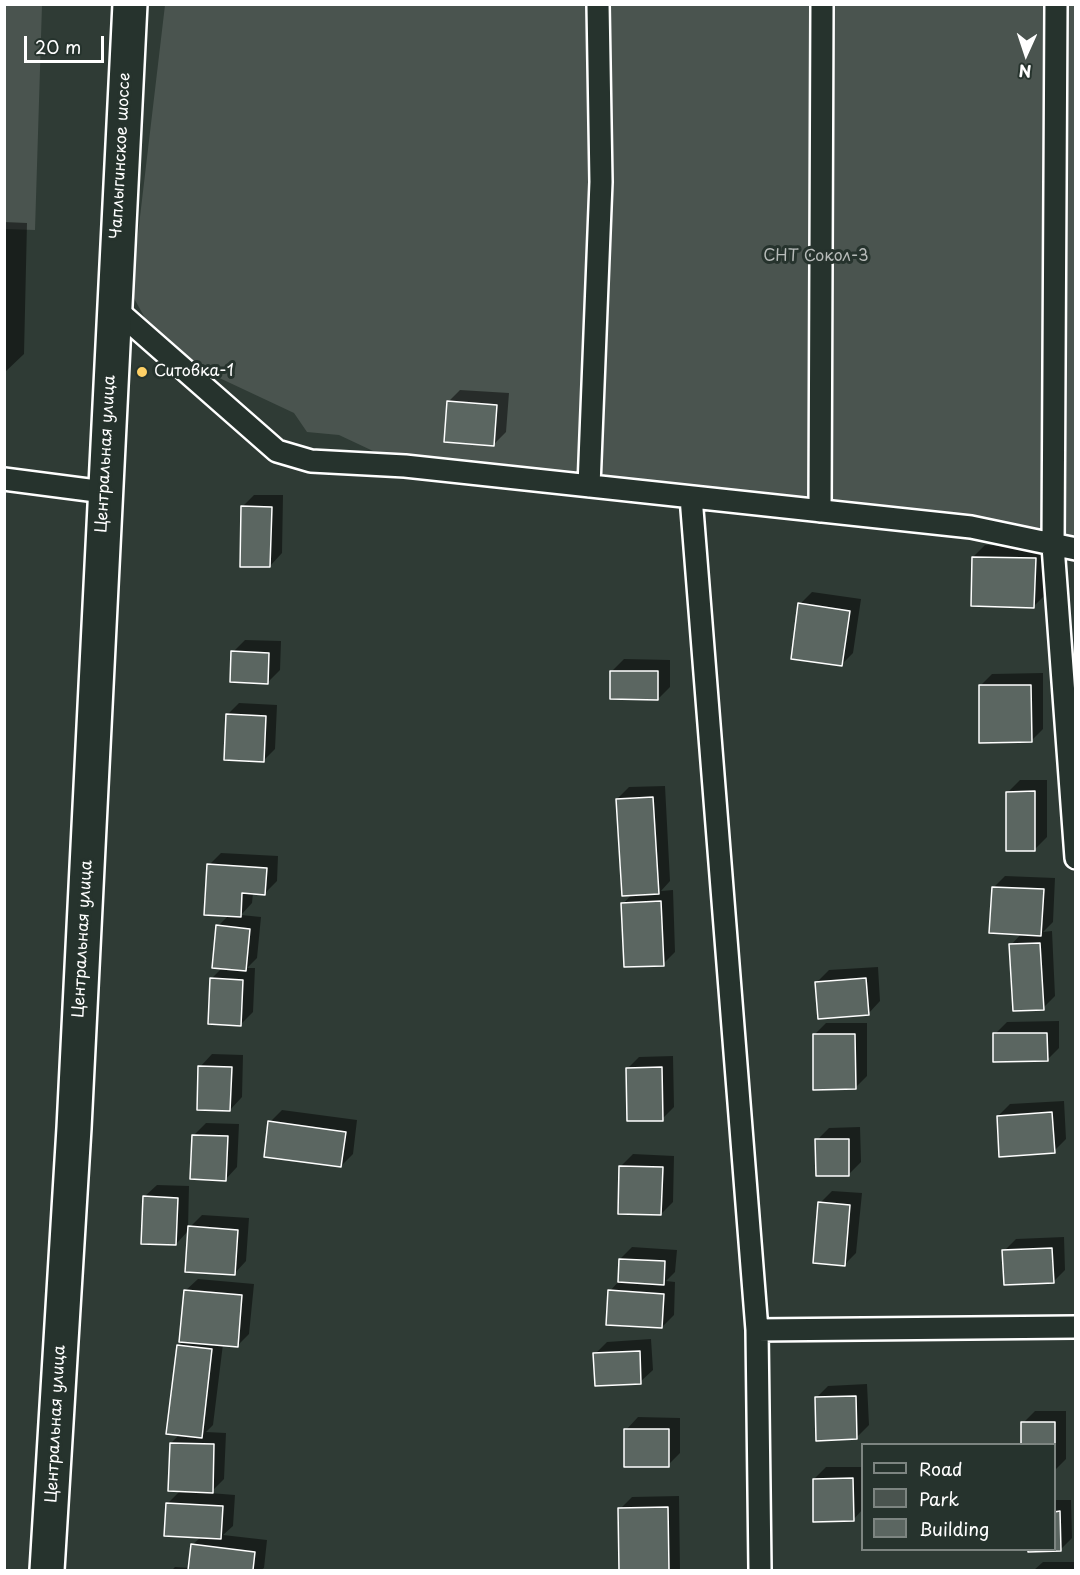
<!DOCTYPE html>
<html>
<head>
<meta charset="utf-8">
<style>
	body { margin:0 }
	#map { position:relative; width:1080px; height:1575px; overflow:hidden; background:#2f3b35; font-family:"Playpen Sans",sans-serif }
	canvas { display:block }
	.frame { position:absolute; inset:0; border:6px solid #fff; pointer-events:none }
	.legend { position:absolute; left:861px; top:1443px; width:195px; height:108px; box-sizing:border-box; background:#26332d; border:2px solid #7d8581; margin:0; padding:8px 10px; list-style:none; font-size:18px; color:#fff }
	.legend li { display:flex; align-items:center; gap:12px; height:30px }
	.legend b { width:30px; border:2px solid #7d8581 }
	.north { position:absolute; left:996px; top:24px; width:60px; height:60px; -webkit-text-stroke:4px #26332d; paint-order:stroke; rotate:183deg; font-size:16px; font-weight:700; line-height:24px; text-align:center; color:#fff }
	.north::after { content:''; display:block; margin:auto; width:21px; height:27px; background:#fff; clip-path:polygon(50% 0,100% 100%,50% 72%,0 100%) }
	.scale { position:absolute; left:24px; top:36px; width:80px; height:27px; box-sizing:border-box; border:3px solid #fff; border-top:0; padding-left:8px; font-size:18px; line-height:21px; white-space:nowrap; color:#fff; -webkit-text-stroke:4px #26332d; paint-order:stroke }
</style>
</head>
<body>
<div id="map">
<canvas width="1080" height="1575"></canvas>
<div class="frame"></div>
<ul class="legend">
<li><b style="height:8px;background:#26332d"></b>Road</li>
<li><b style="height:16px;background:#4a544f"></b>Park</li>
<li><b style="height:16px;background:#5b6661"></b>Building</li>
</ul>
<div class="north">N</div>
<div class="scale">20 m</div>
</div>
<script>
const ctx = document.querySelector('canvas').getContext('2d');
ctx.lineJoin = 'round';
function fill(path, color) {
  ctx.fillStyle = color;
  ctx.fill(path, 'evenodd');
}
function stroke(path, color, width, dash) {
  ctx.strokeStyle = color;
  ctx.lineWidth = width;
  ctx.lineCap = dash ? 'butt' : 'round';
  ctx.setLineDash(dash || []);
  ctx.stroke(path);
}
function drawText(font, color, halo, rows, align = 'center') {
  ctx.font = font + ' "Playpen Sans",sans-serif';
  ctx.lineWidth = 6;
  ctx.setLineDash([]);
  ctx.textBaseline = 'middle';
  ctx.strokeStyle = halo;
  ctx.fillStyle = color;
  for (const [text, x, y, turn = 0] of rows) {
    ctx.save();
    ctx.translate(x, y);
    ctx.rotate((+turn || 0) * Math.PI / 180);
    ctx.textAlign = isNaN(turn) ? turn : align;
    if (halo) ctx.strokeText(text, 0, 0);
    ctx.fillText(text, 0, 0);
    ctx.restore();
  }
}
fill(new Path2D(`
	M5,4L42,5L35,230L5,229Z
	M165,5H1075V555L857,519L405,466L339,435L307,432L294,413L164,352L131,293Z`), '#4a544f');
fill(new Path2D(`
	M4,222L27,223L24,354L4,373Z
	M460,390L509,393L506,432L494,444L448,402Z
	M254,495H283L282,553L270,566L242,507Z
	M985,545L1047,547L1046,594L1034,606L973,557Z
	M812,592L861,599L853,653L841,665L800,604Z
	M245,640L281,641L280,670L268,682L233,652Z
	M624,659L670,660V687L658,699L612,671Z
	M1043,673V729L1031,741L980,686L992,674Z
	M239,703L277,705L275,749L263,761L227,715Z
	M1020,780H1047V837L1035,849L1008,792Z
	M665,786L670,881L661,891L673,890L675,952L663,964L623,904L632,894L617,799L629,787Z
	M221,853L278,856L277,881L264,894L253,893L252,903L241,915L261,917L257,958L247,968H255L253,1012L241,1024L211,979L222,968L218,926L229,915L209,865Z
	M1005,876L1055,878L1053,922L1043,932L1052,931L1055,996L1043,1008L1011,945L1022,933L993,888Z
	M878,967L880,1001L868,1014L817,982L829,970Z
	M1059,1021V1048L1047,1060L995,1034L1007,1022Z
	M826,1023H867V1076L855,1088L814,1035Z
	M212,1054L243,1055L242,1097L230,1110L200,1067Z
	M673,1056L674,1107L662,1119L627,1069L639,1057Z
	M1064,1101L1066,1139L1054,1151L998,1116L1010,1104Z
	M282,1110L357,1120L353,1154L341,1166L270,1122Z
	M206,1123L239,1124L237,1167L225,1180L194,1135Z
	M860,1127L861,1162L849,1174L817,1140L829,1128Z
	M633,1154L674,1156L673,1202L661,1214L621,1166Z
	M157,1185L189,1186L188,1229L202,1215L249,1218L246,1261L234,1274L189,1230L176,1244L144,1197Z
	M832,1191L862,1193L856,1253L844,1265L820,1203Z
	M1064,1237L1065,1270L1053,1282L1004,1251L1016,1239Z
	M632,1247L677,1250L675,1272L666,1281L675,1282L674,1315L662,1327L610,1291L619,1281L620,1259Z
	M198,1279L254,1284L249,1334L237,1346L223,1344L213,1425L206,1432L226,1433L224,1479L210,1493L235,1495L233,1526L223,1535L267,1540L264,1568L261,1570H172L175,1567L190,1568L192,1545L201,1537L168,1503L181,1490L171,1443L180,1434L178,1346L183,1341L185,1291Z
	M651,1339L653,1370L640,1382L595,1354L607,1342Z
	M867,1384L869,1425L857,1437L816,1398L828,1386Z
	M1035,1411H1066V1459L1054,1471V1444H1023V1423Z
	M638,1417L680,1418V1453L668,1465L626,1430Z
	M826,1467H862V1510L853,1520L814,1479Z
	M679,1496L680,1570H621L620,1509L632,1497Z
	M1054,1500H1071L1072,1538L1060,1550H1029H1054Z
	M1043,1562H1074V1570H1034Z`), '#0007');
const building = new Path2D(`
	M447,401L497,405L494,446L444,442Z
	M241,506L272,507L270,567H240Z
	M972,557L1036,558L1034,608L971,606Z
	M798,603L850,611L842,666L791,659Z
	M231,651L269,653L268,684L230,682Z
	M610,671H658V700L610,699Z
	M979,685H1031L1032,742L979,743Z
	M226,714L266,716L264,762L224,760Z
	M1035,791V851H1006V792Z
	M653,797L659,894L622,896L616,799Z
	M207,864L267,868L265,895L242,893L241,917L204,915Z
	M992,887L1044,889L1041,936L989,933Z
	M661,901L664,966L624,967L621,903Z
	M216,925L250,929L246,971L212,968Z
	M1040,943L1044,1010L1013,1011L1009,944Z
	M210,978L243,980L241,1026L208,1024Z
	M866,978L869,1015L818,1019L815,982Z
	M993,1033H1047L1048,1061L993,1062Z
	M813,1034H855L856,1089L813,1090Z
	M198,1066L232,1067L230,1111L197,1110Z
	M662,1067L663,1121H627L626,1068Z
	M1052,1112L1055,1153L999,1157L997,1116Z
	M268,1121L346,1132L341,1167L264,1157Z
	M192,1135L228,1136L226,1181L190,1179Z
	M815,1139H849V1176H816Z
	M619,1166L663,1167L661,1215L618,1214Z
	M143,1196L178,1198L176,1245L141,1244Z
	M818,1202L850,1205L845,1266L813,1263Z
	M188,1226L238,1230L235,1275L185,1272Z
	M1052,1248L1054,1283L1004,1285L1002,1250Z
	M619,1259L665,1261L664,1285L618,1282Z
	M184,1290L242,1295L238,1347L179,1342Z
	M608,1290L664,1294L662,1328L606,1325Z
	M177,1345L212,1349L202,1438L166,1434Z
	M640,1351L641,1384L595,1386L593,1353Z
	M856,1396L857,1439L816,1441L815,1397Z
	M1021,1422H1055V1473L1054,1444H1021Z
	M624,1429H669V1467H624Z
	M170,1443L214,1444L213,1493L168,1491Z
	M853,1478L854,1521L813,1522V1479Z
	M166,1503L223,1506L221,1539L164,1536Z
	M668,1507L669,1570H619L618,1508Z
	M1060,1511L1061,1551L1028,1552V1550H1054V1512Z
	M191,1544L255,1552L253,1570H188Z`);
fill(building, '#5b6661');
stroke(building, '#fff', 1.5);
const minor = new Path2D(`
	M1056,4L1053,546L1076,858
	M113,307L277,451L311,461L405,466L971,527L1076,549
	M4,479L104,492
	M589,486L601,182L598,4
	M691,497L757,1330L1076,1327
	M820,511L822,4
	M757,1330L760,1570`);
const primary = new Path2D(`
	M47,1570L74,1128L130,4`);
stroke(minor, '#fff', 26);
stroke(primary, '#fff', 38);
stroke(minor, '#26332d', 21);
stroke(primary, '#26332d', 33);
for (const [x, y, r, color] of [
	[142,372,6,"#ffd166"]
]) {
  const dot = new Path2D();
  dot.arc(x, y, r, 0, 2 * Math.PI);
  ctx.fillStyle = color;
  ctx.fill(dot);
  stroke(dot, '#26332d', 2);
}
drawText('16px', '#fff', '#26332d', [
	["Чаплыгинское шоссе",121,156,-87],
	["Центральная улица",106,454,-87],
	["Центральная улица",83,939,-87],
	["Центральная улица",56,1424,-87]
]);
drawText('16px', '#b7bbb9', '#26332d', [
	["СНТ Сокол-3",816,257]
]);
drawText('16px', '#fff', '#26332d', [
	["Ситовка-1",154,372]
], 'left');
</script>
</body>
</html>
